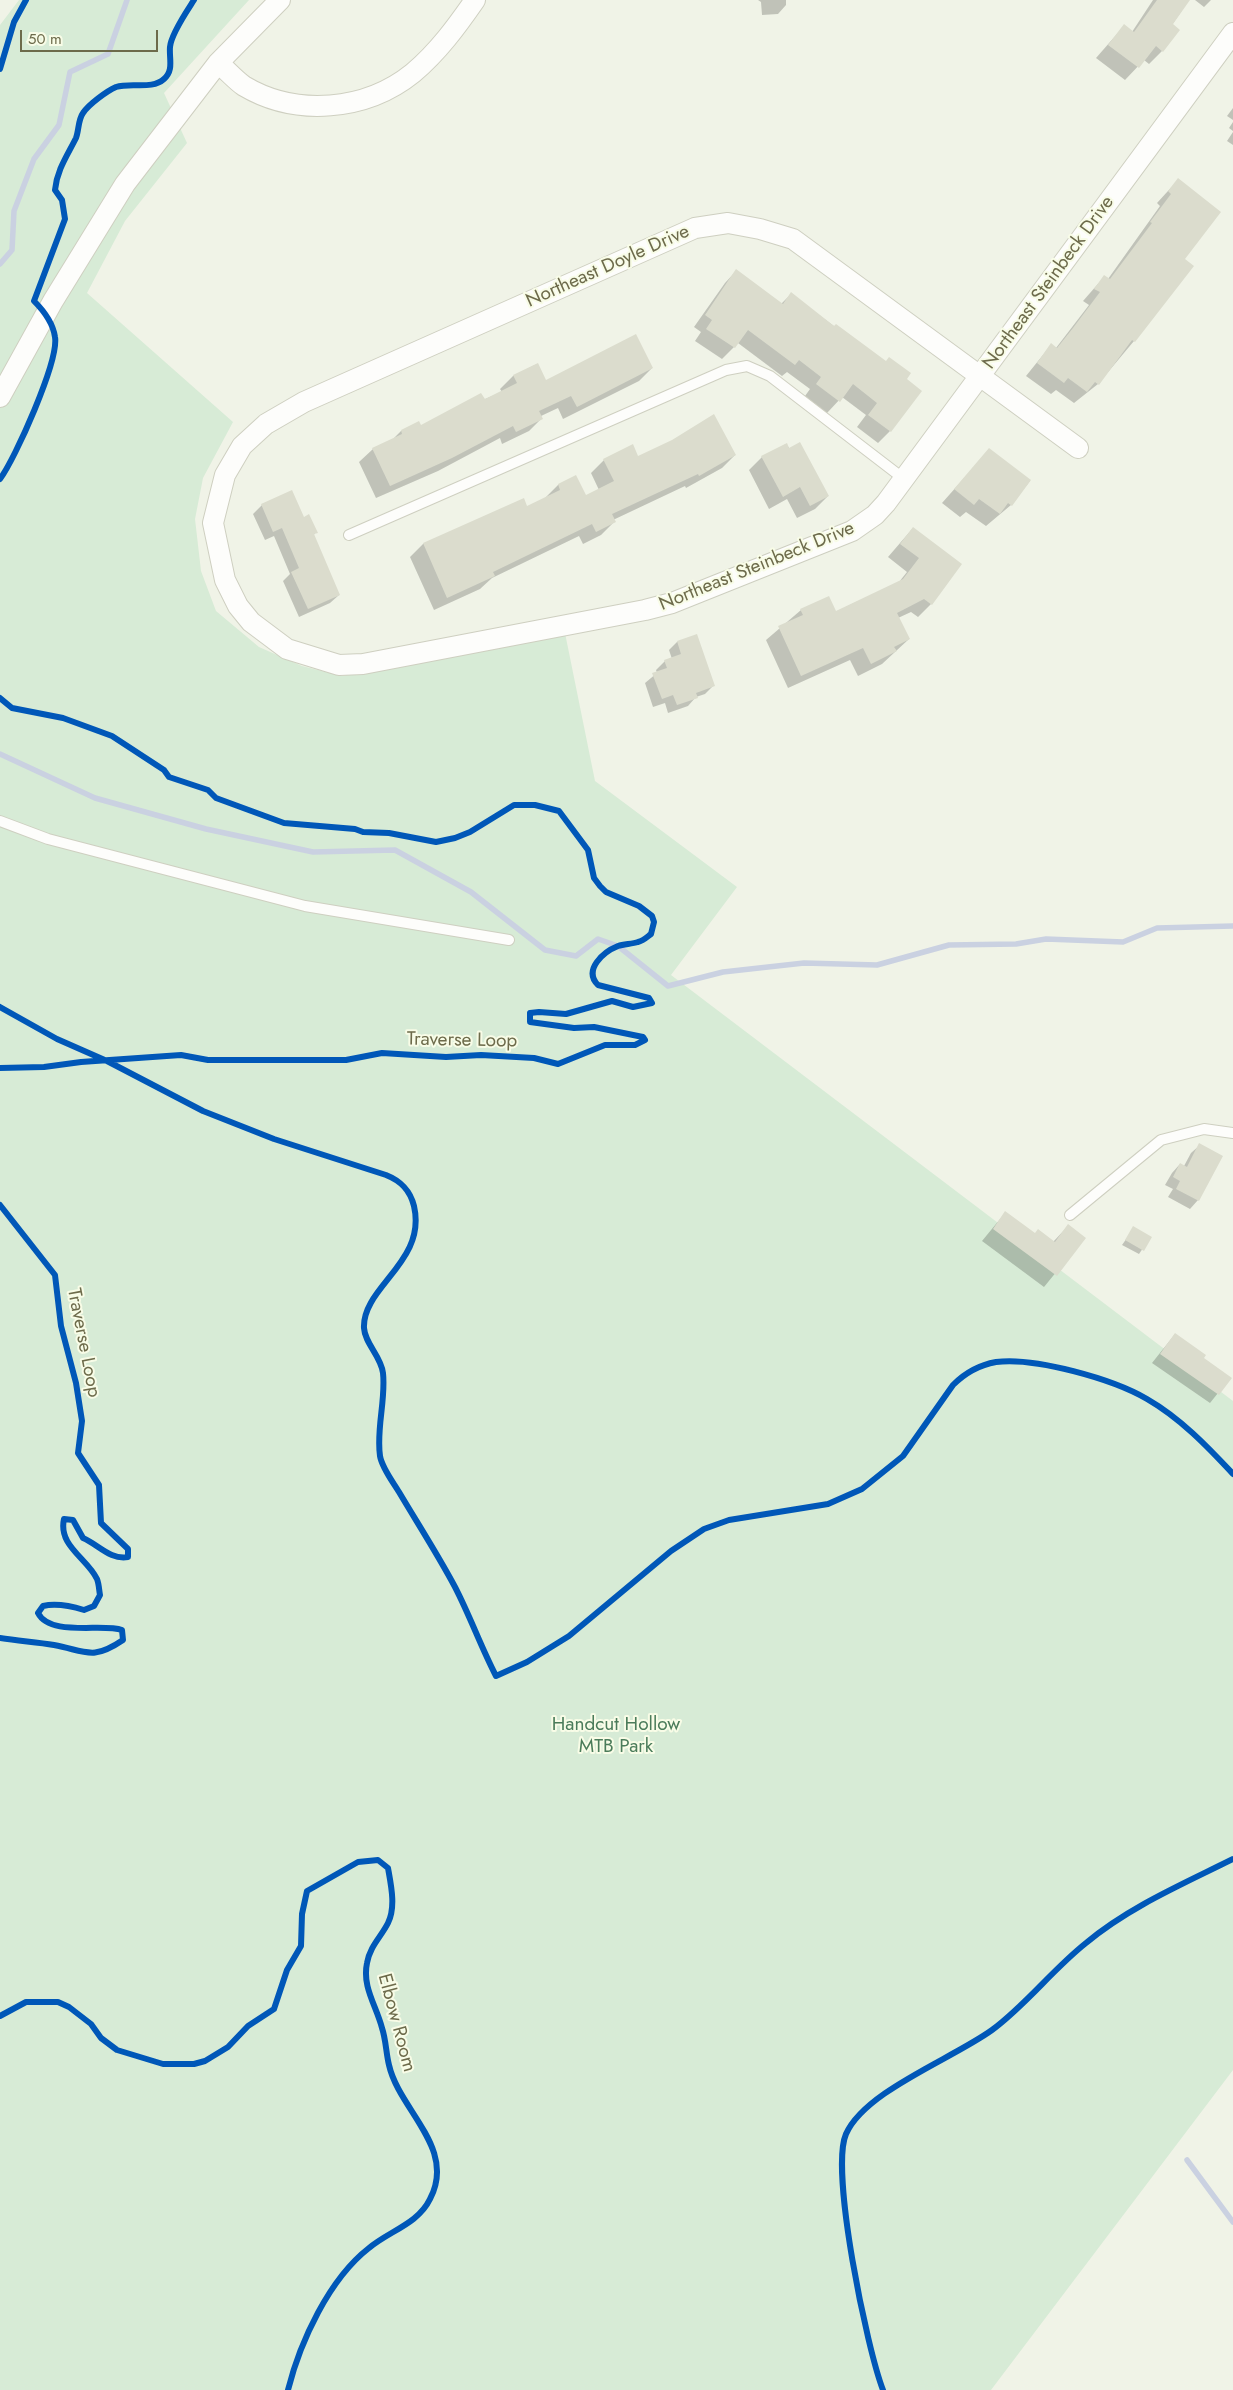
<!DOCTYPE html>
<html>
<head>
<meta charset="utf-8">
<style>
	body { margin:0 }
	#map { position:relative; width:1233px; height:2390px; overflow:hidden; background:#f0f3e7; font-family:Jost,sans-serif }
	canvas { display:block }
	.scale { position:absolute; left:20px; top:30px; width:138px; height:22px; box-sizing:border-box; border:2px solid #6d6b4b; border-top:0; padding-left:6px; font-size:15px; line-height:18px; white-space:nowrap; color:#6d6b4b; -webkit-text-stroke:4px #f8fce7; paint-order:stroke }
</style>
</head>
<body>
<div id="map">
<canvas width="1233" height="2390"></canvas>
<div class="scale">50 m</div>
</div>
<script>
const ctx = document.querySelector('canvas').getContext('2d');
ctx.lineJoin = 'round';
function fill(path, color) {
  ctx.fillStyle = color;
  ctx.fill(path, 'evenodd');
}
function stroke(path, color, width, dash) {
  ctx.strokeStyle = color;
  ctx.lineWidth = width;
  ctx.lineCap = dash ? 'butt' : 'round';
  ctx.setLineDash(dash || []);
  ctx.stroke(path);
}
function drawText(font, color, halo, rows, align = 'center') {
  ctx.font = font + ' Jost,sans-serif';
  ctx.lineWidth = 4;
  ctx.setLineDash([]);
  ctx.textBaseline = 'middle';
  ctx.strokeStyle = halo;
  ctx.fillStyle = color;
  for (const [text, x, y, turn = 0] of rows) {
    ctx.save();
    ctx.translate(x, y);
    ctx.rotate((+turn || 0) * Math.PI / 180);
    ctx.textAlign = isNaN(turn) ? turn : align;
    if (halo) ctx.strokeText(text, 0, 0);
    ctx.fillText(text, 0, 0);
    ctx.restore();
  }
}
fill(new Path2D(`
	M19,0H249L164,93L187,143L125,221L87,293L233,422L203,478L195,519L201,571L216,611L259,647L302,666L342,676L565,633L595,781L737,887L671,975L1233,1401V2070L991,2390H0V25Z`), '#d7ebd6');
fill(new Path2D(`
	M758,0H786V5L778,14L762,15L761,2Z
	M1153,0H1189L1172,25L1179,30L1162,51L1149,64L1144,60L1125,80L1096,58L1124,26L1132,32Z
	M1195,0H1211L1204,7Z
	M1233,108V120L1227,116Z
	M1233,122V131L1229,128Z
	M1233,132V145L1227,141Z
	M1178,180L1183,259L1134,341L1098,384L1074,403L1056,390L1051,394L1026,376L1051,345L1056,348L1089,305L1083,301L1104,277L1108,279L1160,206L1157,203Z
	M736,271L781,304L791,294L921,391L890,431L878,443L857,427L866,415L842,397L827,413L805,396L810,389L787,372L782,376L738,343L722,359L695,341L701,332L694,327L725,283Z
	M537,364L545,381L652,368L639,381L563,419L558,408L541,416L542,418L529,431L502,444L500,438L438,471L376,498L359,462L373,449L392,440L401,431L420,426L502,392L500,389L513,376Z
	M786,444L828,496L815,509L797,518L787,499L769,509L749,470L762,457Z
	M989,450L1030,481L1011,505L986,526L966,512L960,517L942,503Z
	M735,455L722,468L686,488L685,486L613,520L614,522L601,535L583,544L579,536L492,578L480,589L434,610L410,557L423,544L523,500L527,508L545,498L558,485L575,477L585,497L599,490L591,473L604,460Z
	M262,505L303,519L316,532L313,536L339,595L330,603L299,617L283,581L290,574L274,536L265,540L253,514Z
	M913,528L931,604L918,617L911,612L898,618L909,639L882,664L858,676L850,660L788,688L766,640L801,610L835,612L899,582L907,572L888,557Z
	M696,635L713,686L705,694L696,697L688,706L668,713L665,703L653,707L645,683L657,673L656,670L665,661L672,659L669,650L677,642Z
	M1200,1145L1198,1200L1190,1209L1168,1197L1173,1189L1165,1185L1172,1173L1180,1164L1184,1166L1191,1153Z
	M1005,1213L1035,1234L1053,1242L1068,1226L1084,1238L1044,1287L982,1241Z
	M1134,1228L1150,1238L1139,1254L1122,1245Z
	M1175,1334L1202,1358L1230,1378L1210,1403L1152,1363Z`), '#0003');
stroke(new Path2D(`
	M0,264L12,250L14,211L34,159L59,125L70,72L108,54L127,0
	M0,754L95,798L206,829L313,852L395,850L471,892L545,950L576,956L598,939L618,946L668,986L723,972L804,963L877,965L949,945L1016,944L1046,939L1123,942L1157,928L1233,926
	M1187,2160L1233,2222`), '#cad1e1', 5.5);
fill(new Path2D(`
	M1157,0H1190L1173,24L1180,30L1163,52L1156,46L1139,68L1108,45L1124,24L1134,32Z
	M1178,178L1221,212L1185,259L1194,266L1135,342L1132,340L1099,385L1095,382L1087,392L1068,378L1064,383L1037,363L1051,343L1057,348L1073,328L1100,292L1094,289L1104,275L1110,279L1152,223L1150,222L1171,194L1168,191Z
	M736,269L783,304L791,292L834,326L836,324L886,361L889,357L911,373L907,379L922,391L891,432L868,415L877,403L853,384L840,402L816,384L821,377L799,360L795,365L748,330L735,348L706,329L712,320L705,315Z
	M636,334L653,368L577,407L571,396L539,411L543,419L516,432L513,426L452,458L390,486L372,448L402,434L401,430L419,421L421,425L481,393L485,399L517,383L513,375L538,363L546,380Z
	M714,414L736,455L699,476L698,474L612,514L616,522L596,532L592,524L493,572L495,576L447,598L423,543L524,498L527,506L560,490L558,484L576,475L586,495L614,481L603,459L633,444L638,456L672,440Z
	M800,442L829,496L810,506L800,487L783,497L761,456L787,443L789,448Z
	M989,448L1031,480L1012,506L1008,503L1000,514L979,499L974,505L954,489Z
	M292,490L304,517L309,514L318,533L314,534L340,595L308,609L291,572L299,568L282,528L273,532L261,504Z
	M913,527L962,564L932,605L924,599L897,613L910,639L894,647L897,651L871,664L863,648L801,676L778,626L803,615L800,609L829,596L836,611L903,579L919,558L900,544Z
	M697,634L715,686L696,693L698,698L677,705L673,695L662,699L652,673L667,668L664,660L681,654L677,641Z
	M1199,1143L1223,1156L1199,1201L1176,1189L1180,1181L1173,1177L1180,1163L1187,1167Z
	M1005,1211L1035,1233L1038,1229L1055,1242L1068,1224L1086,1238L1057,1276L993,1229Z
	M1133,1226L1152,1237L1144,1251L1125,1240Z
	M1175,1333L1206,1355L1204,1358L1232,1378L1219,1395L1160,1354Z`), '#dbdccd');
const lane = new Path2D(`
	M349,535L726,370L747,366L770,376L904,479
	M0,821L48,839L305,906L509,940
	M1070,1215L1161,1140L1204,1129L1233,1133`);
const street = new Path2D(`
	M218,63C227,70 235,80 244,86C296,117 366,111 413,73C438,52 457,26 475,0
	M0,397L53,301L125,184L218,63L280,0
	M1078,448L793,239L760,229L728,223L695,228L304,402L266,424L242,446L225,475L213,523L225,580L238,606L251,622L287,649L339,665L363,664L645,610L672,603L852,531L875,515L886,503L1233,33`);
stroke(lane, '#cecfc0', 12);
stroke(street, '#cecfc0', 22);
stroke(lane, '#fdfdfb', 10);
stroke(street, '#fdfdfb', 20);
stroke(new Path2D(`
	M0,69L14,22L26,0
	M0,479C15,459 59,361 55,337C53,323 44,311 34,301L65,219L62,200L55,190C57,170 67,156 76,138C79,130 78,120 83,113C89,104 107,91 116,87C131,82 152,90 164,79C174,70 169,59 170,47C171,34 187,11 194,0
	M0,698L12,708L63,718L112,736L164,770L169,777L208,790L216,798L284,823L355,829L363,832L389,833L436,842L455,838L470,832L514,805H535L559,811L588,850L594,878L600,886L606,892L639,906L652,916L654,922L651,934C647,937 643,941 638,942C632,944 624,944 618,946C603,952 583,970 598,985L649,998L652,1003L633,1007L612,1001L566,1014L539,1012L530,1013V1022L574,1028L594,1027L643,1037L645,1040L635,1045H605L558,1064L534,1058L481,1055L446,1057L382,1053L346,1060H208L181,1055L81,1062L44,1067L0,1068
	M0,1007L57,1039L107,1061L203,1111L274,1139L386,1175C401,1181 410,1190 414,1206C427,1262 362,1287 364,1328C365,1344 381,1356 383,1373C386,1400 376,1429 380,1456C382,1468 393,1482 399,1492C418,1524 438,1555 455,1587C470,1616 481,1647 496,1676L527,1662L569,1636L671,1551L704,1529L729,1520L828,1504L862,1489L903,1456L953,1385C965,1373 979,1365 996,1362C1035,1357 1113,1379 1147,1399C1180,1418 1207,1446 1233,1474
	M0,1205L55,1275L61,1326L76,1383L82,1421L78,1453L99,1485L101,1523L128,1549V1557C110,1560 99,1545 83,1538L73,1520L64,1519C58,1546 87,1558 97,1579C99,1584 99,1590 100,1595L94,1606L84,1610C71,1606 56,1603 43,1606L38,1613C50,1637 103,1623 122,1630L123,1640C92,1661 86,1651 54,1645C36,1642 18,1641 0,1638
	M0,2016L26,2002H58L69,2007L91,2024L101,2038L117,2050L163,2064H194L205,2061L228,2047L248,2026L274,2009L287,1970L301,1946L302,1914L307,1891L358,1862L378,1860L388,1868C391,1885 396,1907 388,1923C381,1937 370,1946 367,1963C362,1987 376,2005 382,2028C386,2040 386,2053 389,2065C399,2110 457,2148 430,2199C418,2224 389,2231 369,2248C329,2279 300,2342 288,2390
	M883,2390C867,2349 830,2171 846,2134C865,2091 952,2059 992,2030C1026,2005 1052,1970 1086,1943C1129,1907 1183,1884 1233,1859`), '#0057b8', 6);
drawText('19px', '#6d6b4b', '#f8fce7', [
	["Northeast Doyle Drive",608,267,-24],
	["Northeast Steinbeck Drive",1049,283,-54],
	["Northeast Steinbeck Drive",757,567,-22],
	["Traverse Loop",462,1041,1],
	["Traverse Loop",83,1343,79],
	["Elbow Room",396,2023,75]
]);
drawText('19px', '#4b7c5a', '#f8fce7', [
	["Handcut Hollow",616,1725],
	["MTB Park",616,1747]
]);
</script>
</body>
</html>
